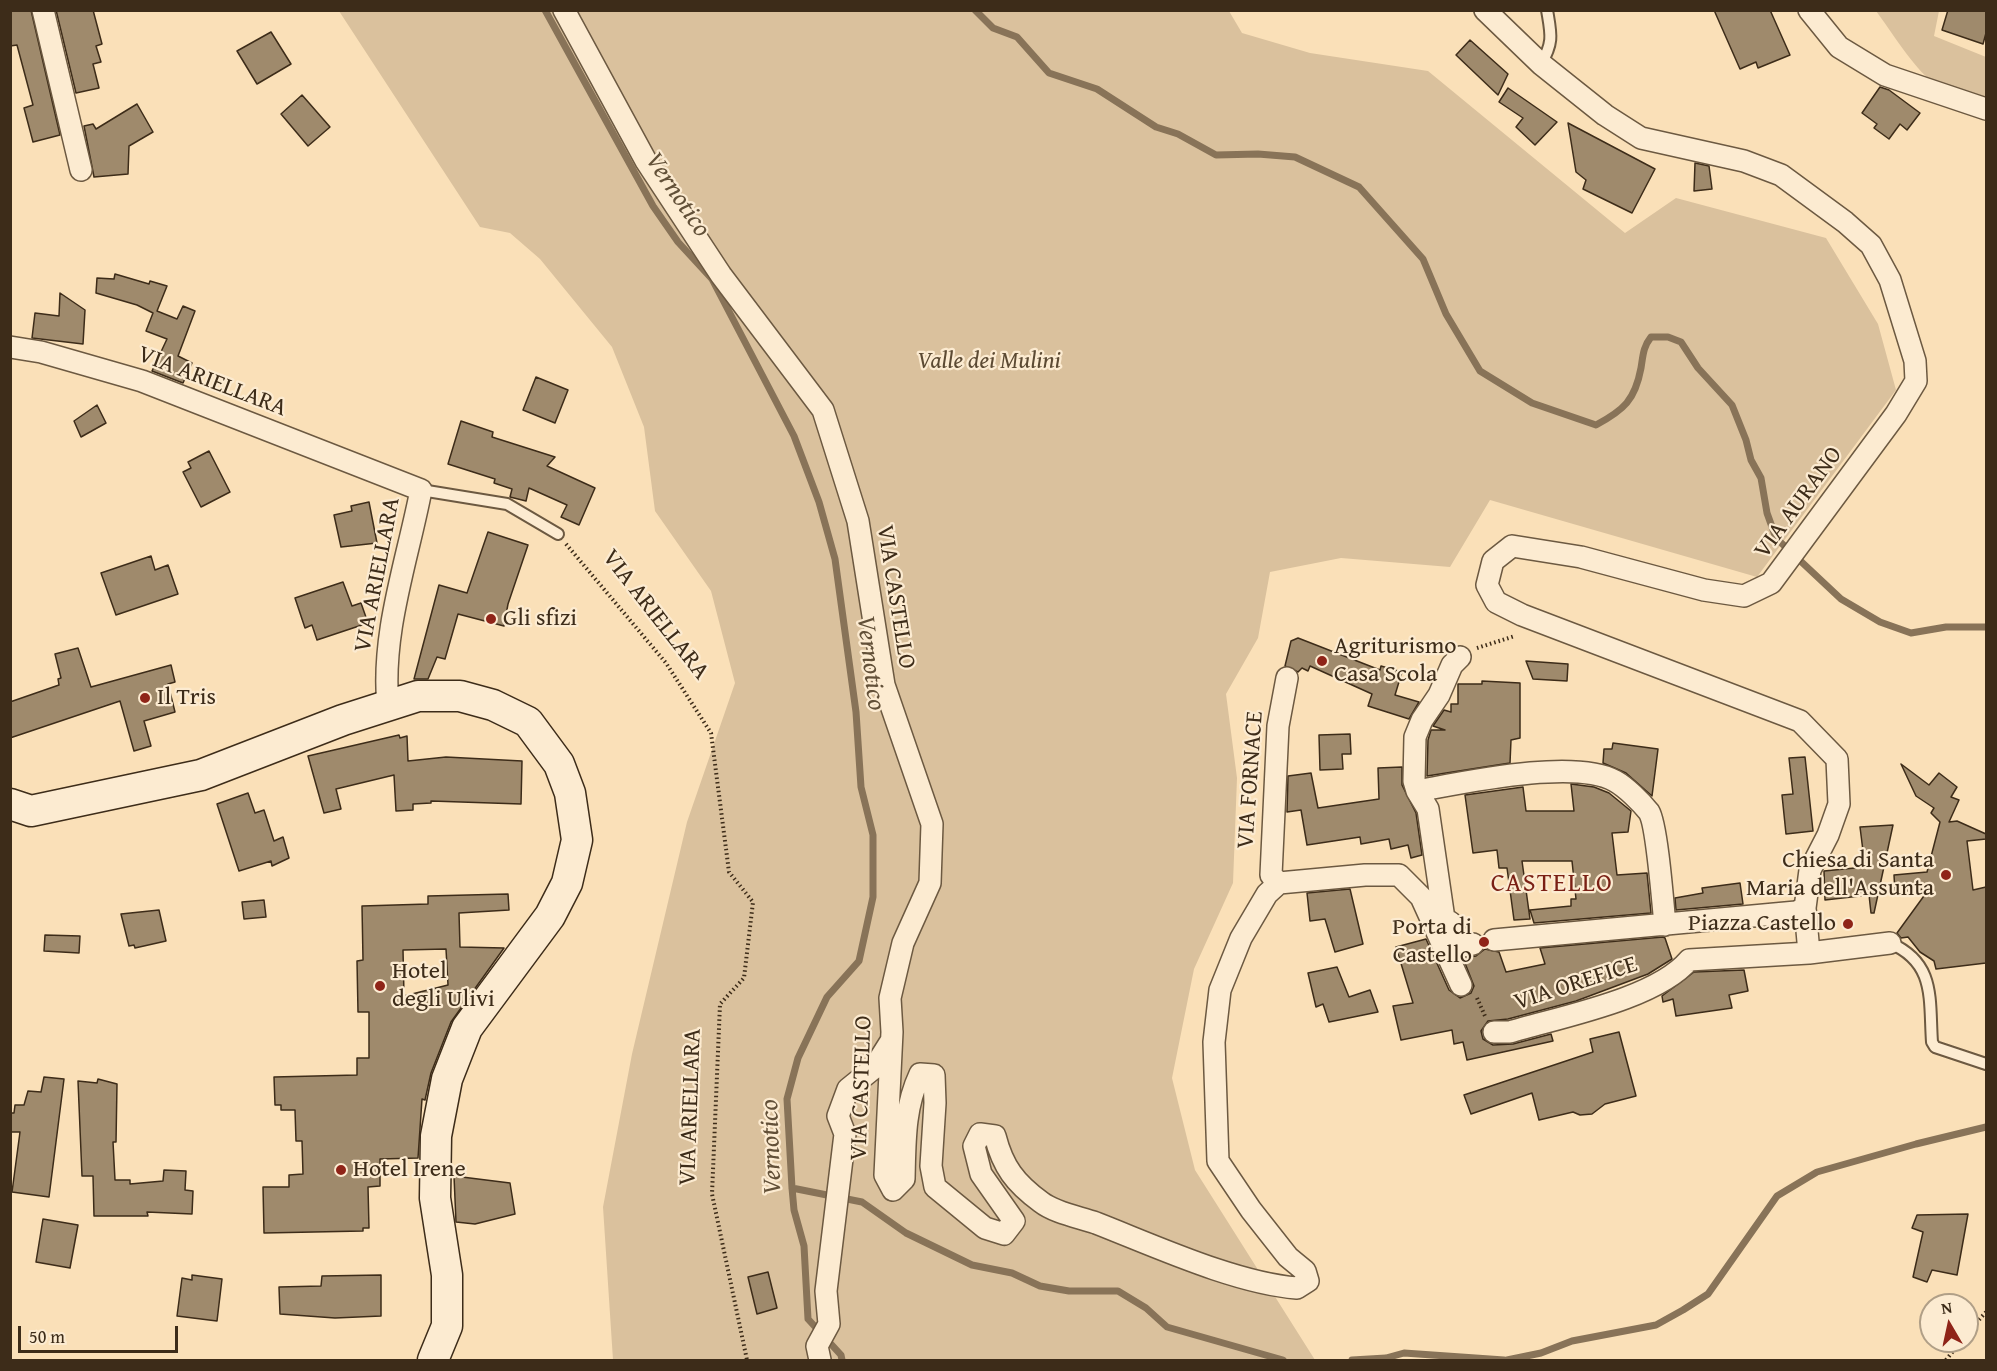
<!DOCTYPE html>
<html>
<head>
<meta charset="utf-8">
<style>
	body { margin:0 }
	#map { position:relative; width:1997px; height:1371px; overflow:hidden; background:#fae0b8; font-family:"Gentium Book Plus",serif }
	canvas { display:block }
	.frame { position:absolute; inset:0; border:12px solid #3d2c19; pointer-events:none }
	.north { position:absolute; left:1919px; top:1293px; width:60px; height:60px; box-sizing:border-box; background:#fcebd1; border:2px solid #b09f87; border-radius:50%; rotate:351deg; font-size:16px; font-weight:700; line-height:24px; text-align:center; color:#3d2c19 }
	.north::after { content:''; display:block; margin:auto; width:21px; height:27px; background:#8f2418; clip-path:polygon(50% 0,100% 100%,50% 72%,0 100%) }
	.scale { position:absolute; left:18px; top:1326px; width:160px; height:27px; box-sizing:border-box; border:3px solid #3d2c19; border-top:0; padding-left:8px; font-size:18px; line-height:21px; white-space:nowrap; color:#3d2c19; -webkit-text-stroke:4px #fcebd1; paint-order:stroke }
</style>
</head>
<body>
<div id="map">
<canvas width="1997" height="1371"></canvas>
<div class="frame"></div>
<div class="north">N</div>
<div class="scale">50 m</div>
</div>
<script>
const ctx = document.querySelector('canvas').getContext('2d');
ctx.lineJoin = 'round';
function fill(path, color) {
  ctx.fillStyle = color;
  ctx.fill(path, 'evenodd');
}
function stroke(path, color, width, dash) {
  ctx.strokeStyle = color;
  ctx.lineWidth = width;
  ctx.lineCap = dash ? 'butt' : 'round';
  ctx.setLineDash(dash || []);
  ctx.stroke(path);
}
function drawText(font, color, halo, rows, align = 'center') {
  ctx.font = font + ' "Gentium Book Plus",serif';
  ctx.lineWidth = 4.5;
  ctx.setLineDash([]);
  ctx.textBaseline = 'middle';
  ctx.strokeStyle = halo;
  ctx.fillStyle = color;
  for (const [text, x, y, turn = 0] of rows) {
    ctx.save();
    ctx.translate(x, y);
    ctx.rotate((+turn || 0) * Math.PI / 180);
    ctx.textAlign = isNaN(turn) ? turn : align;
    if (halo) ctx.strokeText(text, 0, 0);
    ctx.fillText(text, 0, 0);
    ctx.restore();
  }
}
fill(new Path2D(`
	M339,11H1229L1242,33L1310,53L1428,71L1625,233L1676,198L1826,238L1878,324L1896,390L1757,577L1490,500L1450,567L1341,558L1270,572L1258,638L1226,694L1237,778L1233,883L1194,969L1172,1078L1195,1170L1315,1360H613L603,1207L632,1054L687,822L735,683L711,591L655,511L644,427L612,347L540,259L510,233L480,227Z
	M1876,11H1939L1934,36L1986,57V97C1969,95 1947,90 1932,81C1915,70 1889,28 1876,11Z`), '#dac19d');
stroke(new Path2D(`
	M545,10L653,206L678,242L712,279L794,436L819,502L835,559L856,712L861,787L873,835V897L859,961L827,997L798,1058L787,1099L792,1188L794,1210L804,1246L808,1319L841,1355L842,1360
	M975,10L993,28L1017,37L1049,73L1097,89L1156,127L1178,134L1216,155L1258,154L1295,157L1359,187L1423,259L1446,314L1480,371L1532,403L1596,425C1624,410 1635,400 1641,368C1643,356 1643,347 1651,337H1668L1681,342L1698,368L1732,405L1746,440L1751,460L1761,478L1767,513L1776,538L1841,599L1880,622L1911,633L1946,627H1986
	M792,1188L862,1202L906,1233L972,1265L1012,1273L1040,1286L1069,1291H1118L1146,1308L1167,1327L1283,1360
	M1352,1360L1386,1358L1404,1353L1504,1360
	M1507,1360L1541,1353L1572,1341L1656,1325L1683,1310L1708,1294L1777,1196L1817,1172L1916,1144L1986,1127`), '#887358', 7);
const building = new Path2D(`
	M10,10H31L60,135L33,142L24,108L33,105L17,45L10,46Z
	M56,10H93L102,44L96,46L101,62L93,64L99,88L76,93Z
	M1714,10H1770L1790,55L1758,68L1756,62L1740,69Z
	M1948,10H1986V33L1983,44L1942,30Z
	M271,32L291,64L257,84L237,51Z
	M1470,40L1508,74L1498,95L1456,55Z
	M1880,87L1889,90L1920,113L1907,130L1900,124L1889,139L1874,128L1877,124L1862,113Z
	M1508,88L1557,122L1535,145L1516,127L1523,118L1499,102Z
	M302,95L330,127L308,146L281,114Z
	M137,104L153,132L129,146L128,174L94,177L84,126L93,124L96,129Z
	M1568,123L1655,169L1632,213L1583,189L1586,180L1576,172Z
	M1695,163L1709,166L1712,189L1694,191Z
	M115,274L149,284L150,281L167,286L157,311L177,319L183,306L195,311L178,356L192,363L183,383L152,371L167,339L146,331L153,313L137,305L96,293L97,278L114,279Z
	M60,293L85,310L83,344L32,338L35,313L59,316Z
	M536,377L568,390L555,423L523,410Z
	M97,405L106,423L81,437L74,421Z
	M461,421L493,432L492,437L555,457L547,466L595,488L579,525L561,517L567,505L529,488L526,501L510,497L512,489L494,483L495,479L448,464Z
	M209,451L230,492L201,507L183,472L191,468L188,462Z
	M369,502L377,543L341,547L334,515L352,511L351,506Z
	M488,532L528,545L508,604L504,626L458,614L445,659L437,657L428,679H414L439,585L467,593Z
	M151,556L155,570L168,565L178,594L116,615L101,573Z
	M343,582L352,606L361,603L368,623L317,640L312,625L305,628L295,598Z
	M1298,638L1380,670L1381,666L1402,672L1395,695L1419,702L1409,719L1368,706L1372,694L1310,666L1308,671L1302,668L1298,672L1285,666L1291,641Z
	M78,648L91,687L171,665L175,682L168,684L175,712L144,721L151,746L134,751L120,701L10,738V702L59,685L58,679L61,678L55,654Z
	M1526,661L1568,664L1567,681L1533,679Z
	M1482,681L1520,683V738L1511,740L1510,763L1427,776L1428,740L1431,730H1445L1433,726L1444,710L1451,712V704H1458V684H1482Z
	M1350,734L1351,754H1342L1343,769L1320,770L1319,735Z
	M399,735L400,738L407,736L408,761L446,757L522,761L521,804L431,801V803L413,804V810L396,811L394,775L336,789L341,809L324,813L308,756Z
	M1613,743L1658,749L1652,796L1626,773L1603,763L1604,749H1612Z
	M1805,757L1813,831L1786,834L1782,795L1793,794L1789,758Z
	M1901,764L1929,785L1939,773L1957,787L1951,797L1959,800L1949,822L1957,821L1986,834V839L1967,841L1973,890L1986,887V963L1936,969L1934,961L1920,952L1908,937L1901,938L1897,933L1929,889L1895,892L1894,875L1927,872L1940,822L1931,813L1934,808L1916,796Z
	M1402,767V785L1416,813L1422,855L1411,858L1408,845L1391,849L1389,839L1361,844L1360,837L1307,845L1301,810L1287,812L1288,776L1311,773L1318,808L1379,799L1378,768Z
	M1571,784L1594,787L1609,793L1631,811L1628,832L1612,833L1617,875L1647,873L1651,913L1534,923L1530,910L1571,906V899H1576L1572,861H1522L1530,919L1514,920L1507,868H1499L1497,850L1473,853L1465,795L1523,787L1526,811H1574Z
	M248,793L255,813L264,810L274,841L283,837L289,858L272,866L271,861L239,871L217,804Z
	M1893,825L1874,913H1871L1869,895L1825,900L1824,871L1865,867L1860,827Z
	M1740,883L1743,904L1676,910L1675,898L1703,893L1702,888Z
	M1350,889L1363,944L1335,952L1325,919L1310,921L1307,893Z
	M508,894L509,910L459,913L460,947L504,948L451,1022L431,1073L425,1100L422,1099L418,1158L380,1159V1186L368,1187L369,1228H363V1231L264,1233L263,1187H289V1175L303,1174L302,1141H296L295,1110H281V1105H275L274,1077L357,1075V1058H369V1012H358L357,961L363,960L362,906L428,904V896ZM446,949L448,985L404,996L403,950Z
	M264,900L266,917L244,919L242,902Z
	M159,910L166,941L135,948L134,945L129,946L121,914Z
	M45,935L80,936L79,953L44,951Z
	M1663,937L1665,938L1672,959L1648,974L1576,1001L1508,1019L1488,1021L1481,1031L1483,1039L1493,1045L1513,1044L1551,1034L1553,1041L1467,1060L1463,1042L1454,1044L1452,1030L1401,1040L1393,1006L1413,1003L1396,947L1426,939L1449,990L1460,998L1471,993L1474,986L1463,958L1476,956L1485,949L1499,952L1506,972L1545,964L1540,948Z
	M1337,967L1349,997L1370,990L1378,1012L1329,1022L1323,1004L1316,1007L1308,973Z
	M1744,970L1748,991L1729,995L1732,1008L1676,1016L1673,999L1663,1002L1662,996L1694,972Z
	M1619,1032L1636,1096L1605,1104L1592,1114L1580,1115L1573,1112L1539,1120L1532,1093L1471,1114L1464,1095L1593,1052L1590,1039Z
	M44,1077L64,1079L49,1197L12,1192L20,1132H10V1113H14L15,1105H24L28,1091L41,1092Z
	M98,1079L117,1084L116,1142H113L115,1180H130V1184L163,1181L164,1170L186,1171L185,1190L193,1191L192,1214L147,1212L148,1216H94L93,1176H82L78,1081L97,1083Z
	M454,1176L510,1183L515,1214L475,1224L456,1222Z
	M1968,1214L1957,1275L1932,1270L1927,1282L1913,1277L1923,1232L1912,1228L1917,1215Z
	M43,1219L78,1225L70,1268L36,1262Z
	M768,1272L777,1308L757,1314L748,1277Z
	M192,1275L222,1279L217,1321L177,1316L182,1278L192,1280Z
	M381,1275V1316L335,1318L280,1314L279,1287L321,1286L322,1276Z`);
fill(building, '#9f8a6c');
stroke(building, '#3d2c19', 1.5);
const lane = new Path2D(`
	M1541,64C1554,42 1551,34 1547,10
	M421,490L507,504L558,534
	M1890,943C1936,963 1929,999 1932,1042L1935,1047L1986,1064`);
const street = new Path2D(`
	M43,10L81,170
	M564,10L646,161L721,275L823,410L858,521L884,685L932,824L930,883L903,943L890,998L892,1032L885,1175L893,1190L904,1179C905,1142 904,1108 920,1074L934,1075L935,1103L931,1166L935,1187L985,1228L1004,1234L1014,1221L981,1174L974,1146L980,1134L995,1136C1003,1167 1015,1183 1041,1202C1055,1213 1079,1217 1096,1223C1155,1246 1235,1283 1297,1288L1308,1281L1305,1271L1288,1257L1251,1210L1218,1161L1214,1042L1220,990L1241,938L1267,894L1279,883L1365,875H1399L1421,897L1461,985
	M1485,10L1541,64L1605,115L1641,138L1744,161L1781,175L1845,222L1871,245L1890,280L1915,361L1916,381L1896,414L1771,583L1744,596L1704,590L1581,557L1512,546L1493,561L1487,585L1496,602L1522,615L1800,721L1837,759L1839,804L1828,835L1810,870L1805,908L1809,953
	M1809,10L1839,47L1885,75L1986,109
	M10,347L41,352L142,381L421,490C407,562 381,633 388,706
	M1417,791C1462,783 1574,758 1615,781C1626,787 1641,802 1649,812C1657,825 1663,905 1665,925
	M1279,883L1271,875L1278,726L1287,678
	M1433,913L1450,922L1463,946L1473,944
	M1444,919L1428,809L1417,791L1414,781L1415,737L1422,720L1439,695L1452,665L1460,657
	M1494,940L1796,912L1805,908
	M1494,1032H1510C1560,1017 1656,999 1689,960L1809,953L1890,943
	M820,1360L817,1346L829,1324L826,1291L845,1134L838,1116L848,1089L874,1068L891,1041`);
const secondary = new Path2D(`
	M10,804L31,811L201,775L343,720L418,696H460L493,705L528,722L559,764L570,793L577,840L567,883L550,916L467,1028L447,1079L436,1136L435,1198L447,1275V1326L433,1360`);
stroke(lane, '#6c5941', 14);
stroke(street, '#6c5941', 24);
stroke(secondary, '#3d2c19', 33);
stroke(new Path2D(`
	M566,544L666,663L711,733L729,872L753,902L744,978L720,1004L712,1194L747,1360
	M1477,648L1515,636
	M1477,998L1485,1016
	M1967,1333L1986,1312
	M1946,1360L1961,1341`), '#3d2c19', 4, [1.5, 3]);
stroke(lane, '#fcebd1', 10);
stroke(street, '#fcebd1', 21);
stroke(secondary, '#fcebd1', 30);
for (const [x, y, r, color] of [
	[491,619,6,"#8f2418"],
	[1322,661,6,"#8f2418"],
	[145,698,6,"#8f2418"],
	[1946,875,6,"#8f2418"],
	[1848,924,6,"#8f2418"],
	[1484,942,6,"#8f2418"],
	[380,986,6,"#8f2418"],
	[341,1170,6,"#8f2418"]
]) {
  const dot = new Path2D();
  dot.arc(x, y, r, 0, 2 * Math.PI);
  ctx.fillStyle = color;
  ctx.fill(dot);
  stroke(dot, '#fcebd1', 2);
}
drawText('italic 24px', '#5c4a33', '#fcebd1', [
	["Valle dei Mulini",989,362]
]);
drawText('24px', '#3d2c19', '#fcebd1', [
	["VIA ARIELLARA",212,382,21],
	["VIA AURANO",1799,503,-54],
	["VIA ARIELLARA",378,575,-79],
	["VIA CASTELLO",895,597,81],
	["VIA ARIELLARA",655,615,52],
	["VIA FORNACE",1251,780,-86],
	["VIA OREFICE",1576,984,-18],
	["VIA CASTELLO",862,1088,-88],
	["VIA ARIELLARA",691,1107,-88]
]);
drawText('24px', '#3d2c19', '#fcebd1', [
	["Gli sfizi",503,619],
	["Agriturismo",1334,647],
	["Casa Scola",1334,675],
	["Il Tris",157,698],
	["Chiesa di Santa",1934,861,"right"],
	["Maria dell'Assunta",1934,889,"right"],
	["Piazza Castello",1836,924,"right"],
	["Porta di",1472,928,"right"],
	["Castello",1472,956,"right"],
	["Hotel",392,972],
	["degli Ulivi",392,1000],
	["Hotel Irene",353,1170]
], 'left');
drawText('italic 26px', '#625038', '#fcebd1', [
	["Vernotico",677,195,56],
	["Vernotico",870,663,83],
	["Vernotico",772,1147,-92]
]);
ctx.letterSpacing = '1.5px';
drawText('26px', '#7a1f14', '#fcebd1', [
	["CASTELLO",1552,884]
]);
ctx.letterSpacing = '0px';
</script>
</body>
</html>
